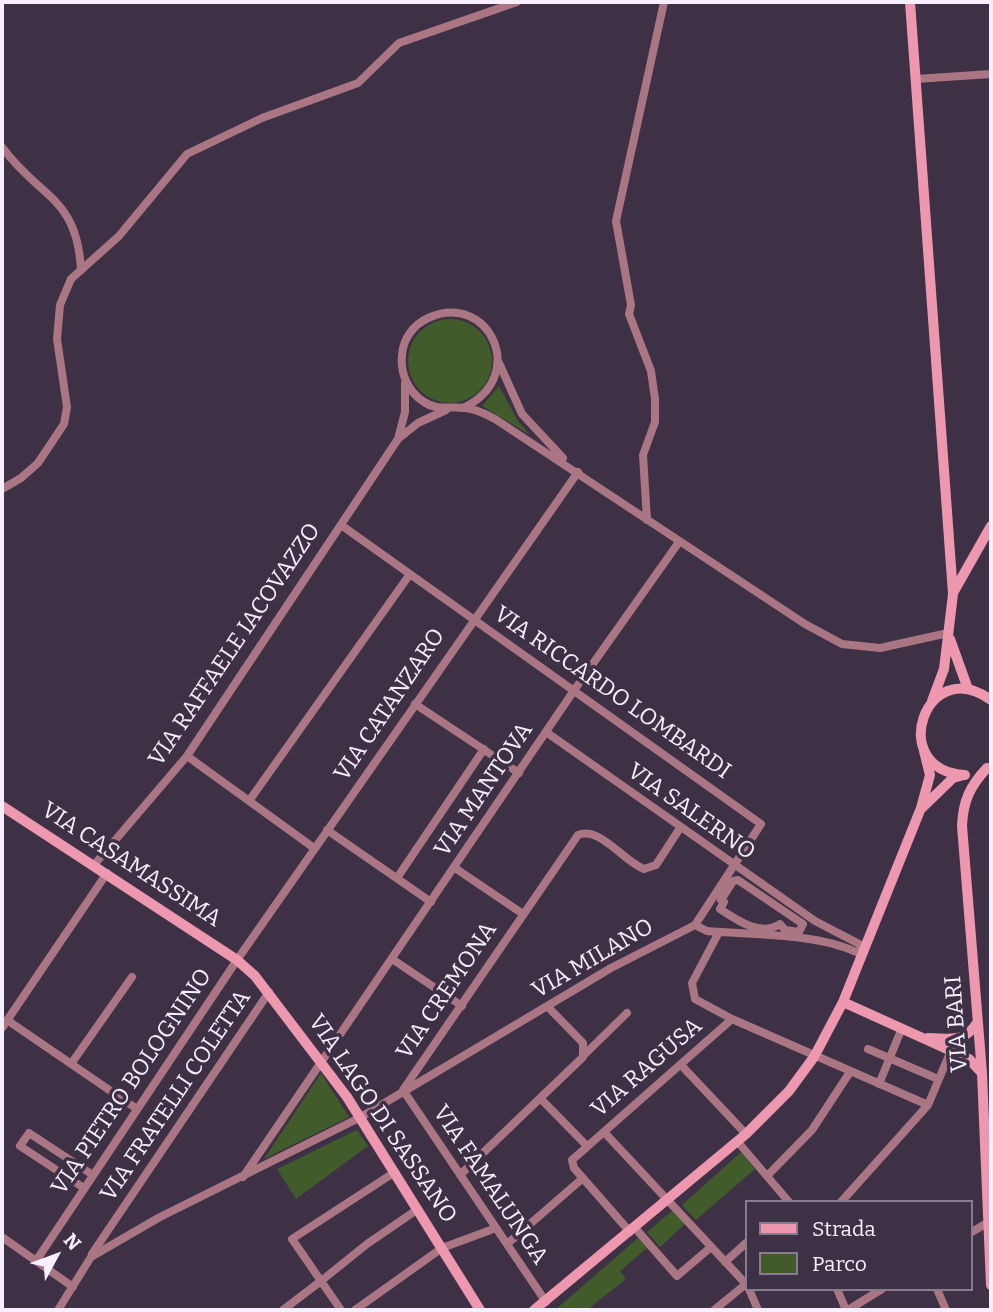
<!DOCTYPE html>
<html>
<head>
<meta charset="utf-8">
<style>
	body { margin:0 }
	#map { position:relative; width:993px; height:1312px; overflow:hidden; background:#3e3146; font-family:Bitter,serif }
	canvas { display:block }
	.frame { position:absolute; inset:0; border:4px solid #f7effd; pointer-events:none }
	.legend { position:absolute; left:745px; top:1200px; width:228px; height:91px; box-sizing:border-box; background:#3e3146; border:2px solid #887d8f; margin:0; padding:9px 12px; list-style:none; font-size:21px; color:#f7effd }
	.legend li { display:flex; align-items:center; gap:14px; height:35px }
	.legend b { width:35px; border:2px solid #887d8f }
	.north { position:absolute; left:21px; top:1221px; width:70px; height:70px; -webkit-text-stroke:5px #3e3146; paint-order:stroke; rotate:49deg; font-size:19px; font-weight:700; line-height:28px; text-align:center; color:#f7effd }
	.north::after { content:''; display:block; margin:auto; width:24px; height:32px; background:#f7effd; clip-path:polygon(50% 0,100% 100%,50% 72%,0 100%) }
</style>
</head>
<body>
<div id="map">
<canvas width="993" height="1312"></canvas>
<div class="frame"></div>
<ul class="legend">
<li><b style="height:9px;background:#ed98ae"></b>Strada</li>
<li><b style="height:19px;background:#415b2a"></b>Parco</li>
</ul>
<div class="north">N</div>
</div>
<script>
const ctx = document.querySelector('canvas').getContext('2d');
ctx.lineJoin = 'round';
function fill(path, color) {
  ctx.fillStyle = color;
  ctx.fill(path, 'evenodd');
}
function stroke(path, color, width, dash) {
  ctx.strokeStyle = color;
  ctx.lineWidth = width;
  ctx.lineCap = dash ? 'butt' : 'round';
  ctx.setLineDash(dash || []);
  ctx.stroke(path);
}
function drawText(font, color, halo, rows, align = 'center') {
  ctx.font = font + ' Bitter,serif';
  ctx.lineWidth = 7;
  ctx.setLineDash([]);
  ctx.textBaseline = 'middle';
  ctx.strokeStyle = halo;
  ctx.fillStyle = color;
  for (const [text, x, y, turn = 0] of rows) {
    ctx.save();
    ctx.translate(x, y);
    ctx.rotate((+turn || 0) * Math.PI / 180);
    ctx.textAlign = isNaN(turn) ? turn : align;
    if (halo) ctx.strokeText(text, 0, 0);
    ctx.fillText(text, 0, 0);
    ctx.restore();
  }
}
fill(new Path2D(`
	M408 361a42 42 0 1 1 84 0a42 42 0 1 1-84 0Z
	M499,386L518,421L530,435L482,406Z
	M321,1073L349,1117L264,1159Z
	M357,1130L368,1146L296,1199L277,1169Z
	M741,1152L755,1169L696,1220L682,1205Z
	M673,1210L685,1224L660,1247L647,1232Z
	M638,1238L647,1248L620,1271L626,1279L587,1310H555Z`), '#415b2a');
stroke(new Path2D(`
	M916,79L991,74
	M2,147C39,198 77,196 81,270
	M499,363L522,414L563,458
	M405,383V412L398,439L418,423L446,410
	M463,408C530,377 489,290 428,318C413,325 403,339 402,355C400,373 408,392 424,402C438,411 450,406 465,408C476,409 486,414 495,419L805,624L842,644L880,648L948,633
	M2,489L21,478L38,463L64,424L67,407L57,339L60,305L71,279L119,236L187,154L262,118L358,83L399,43L517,2
	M647,520L643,455L655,422V399L651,371L629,314L631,305L616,221L664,2
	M341,525L761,824L695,925
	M415,704L519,773
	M187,756L314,848
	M249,801L410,574
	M327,830L431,902
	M94,865L187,756L398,439
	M455,868L523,914
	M397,878L484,749
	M738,880L803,924L799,932L785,930L780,924C760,937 737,920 720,909L724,902L721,900L733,881Z
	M719,932L692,983L695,999L732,1019L928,1105
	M392,959L462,1006
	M7,1020L137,1109
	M2,1028L107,873
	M868,1049L938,1079
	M584,1055L627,1013
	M71,1064L132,977
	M681,1065L746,1134
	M879,1084L902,1028
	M541,1099L586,1145
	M604,1132L746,1284
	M737,1141L789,1202
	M395,1172L292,1239L321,1281L367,1244L418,1209
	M460,1175L583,1057V1043L548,1007
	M767,1176L812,1130L850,1072
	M243,1177L575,689L679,542
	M84,1188L20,1146L29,1133L93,1175
	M841,1202L928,1105L955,1041
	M635,1228L677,1276L711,1247
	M630,1232L574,1168L572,1160L732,1019
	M970,1233L987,1223
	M2,1237L73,1287
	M507,1244L583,1178
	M92,1254L269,992
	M36,1261L237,960L578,472
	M725,1262L746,1243
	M749,1289L758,1310
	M837,1289L846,1310
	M937,1289L946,1310
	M546,1302L403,1090L578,835C600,826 624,862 644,869L656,865L680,828
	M58,1310L91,1257L160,1217L361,1117L611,968L695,925L707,931C751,935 816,933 856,952L865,947L815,921L546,732
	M283,1310L321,1281L341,1310
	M355,1310L442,1248L496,1228
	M714,1310L746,1284
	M848,1310L882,1289`), '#ab7683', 8);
stroke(new Path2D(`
	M910,2L953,594L944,669L932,701
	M953,593L991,526
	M950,639L968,689
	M987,768C970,786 963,801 962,826L982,1073L991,1285
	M965,775C885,770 926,652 991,700
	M2,806L237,960L255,976L347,1097L480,1310
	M922,808L953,778L964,775
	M843,1002L969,1059L982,1073
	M928,1038C951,1038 963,1044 977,1023
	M534,1310L746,1134L789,1091L814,1057L843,1002L921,808L930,775L924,751`), '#ed98ae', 10);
drawText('23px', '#f7effd', '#3e3146', [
	["VIA RAFFAELE IACOVAZZO",235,645,-56],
	["VIA RICCARDO LOMBARDI",612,693,35],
	["VIA CATANZARO",390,705,-56],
	["VIA MANTOVA",484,790,-56],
	["VIA SALERNO",691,812,35],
	["VIA CASAMASSIMA",131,865,33],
	["VIA MILANO",593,959,-30],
	["VIA CREMONA",447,991,-56],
	["VIA BARI",957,1024,-94],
	["VIA RAGUSA",647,1068,-41],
	["VIA PIETRO BOLOGNINO",132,1082,-56],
	["VIA FRATELLI COLETTA",176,1096,-56],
	["VIA LAGO DI SASSANO",382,1119,56],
	["VIA FAMALUNGA",490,1185,56]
]);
</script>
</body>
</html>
